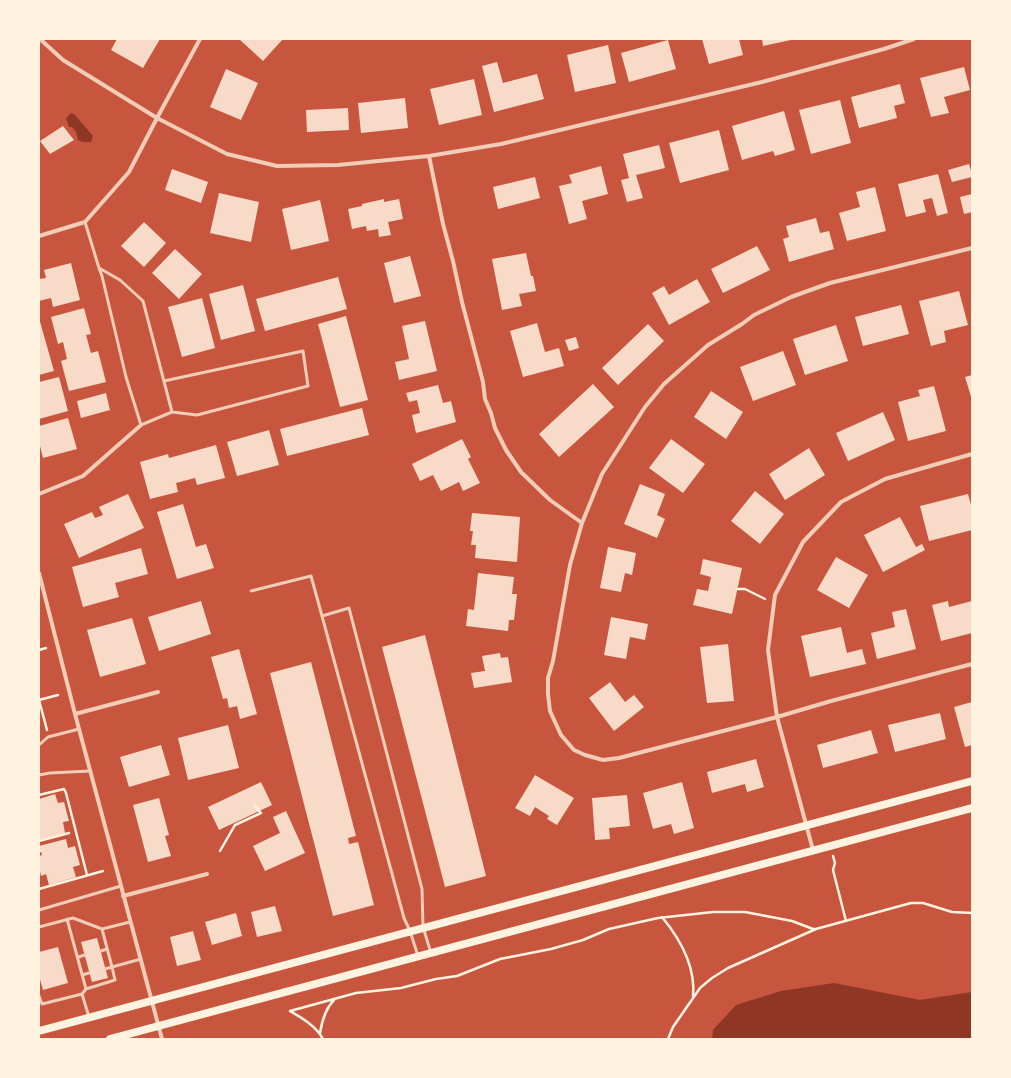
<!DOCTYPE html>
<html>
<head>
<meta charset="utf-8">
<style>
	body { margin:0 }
	#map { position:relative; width:1011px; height:1078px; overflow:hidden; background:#c8553d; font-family:Commissioner,sans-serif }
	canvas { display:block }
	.frame { position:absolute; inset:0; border:40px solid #fff3e0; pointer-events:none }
</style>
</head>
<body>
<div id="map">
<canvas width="1011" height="1078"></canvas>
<div class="frame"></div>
</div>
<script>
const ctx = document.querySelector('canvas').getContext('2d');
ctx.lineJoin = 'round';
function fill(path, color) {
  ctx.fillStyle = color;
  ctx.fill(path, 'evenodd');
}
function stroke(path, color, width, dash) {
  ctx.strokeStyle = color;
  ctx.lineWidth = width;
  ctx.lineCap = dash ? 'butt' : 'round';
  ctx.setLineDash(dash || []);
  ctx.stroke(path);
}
fill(new Path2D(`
	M71,113L75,115L93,136L91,142H83L78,140L76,132L72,127H69L66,118Z
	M834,983L920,1000L972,992V1039H712L713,1030L736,1005L781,991Z`), '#8f3625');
fill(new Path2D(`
	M117,39H160L143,68L111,50Z
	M239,39H283L263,61Z
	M702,39H739L743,55L709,64Z
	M762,39H791V40L763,46Z
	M668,40L676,69L629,82L621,53Z
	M608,45L616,83L575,92L567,55Z
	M497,62L503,83L537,74L544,99L494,112L482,66Z
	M964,67L970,90L944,97L949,113L931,117L920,78Z
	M226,69L258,83L241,120L210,107Z
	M474,79L482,115L439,125L430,89Z
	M900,84L905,103L894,106L897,118L859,128L851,97Z
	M405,98L408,128L361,133L358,103Z
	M840,100L851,143L811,154L799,110Z
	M348,108L349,130L307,132L306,110Z
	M784,111L795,150L775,156L773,151L742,160L732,126Z
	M63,126L74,140L50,154L40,141Z
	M719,130L729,170L680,183L669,143Z
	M659,145L665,168L636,175L643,198L627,202L621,180L629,178L623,154Z
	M969,164L971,171L972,170V177L952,182L948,170Z
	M601,166L608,194L582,201L587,219L569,224L559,186L572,183L569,175Z
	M172,169L208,182L201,203L165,190Z
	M938,174L948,213L937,216L932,198L923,200L926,212L906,217L898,184Z
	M535,177L540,198L498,209L493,187Z
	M875,187L886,231L847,241L839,213L860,207L856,192Z
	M219,193L259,202L251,242L210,233Z
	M972,194V212L964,214L960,197Z
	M384,199V202L399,199L403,219L388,222L391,235L379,237L378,229L367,231L366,226L352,229L348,209L362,206V204Z
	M320,200L329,241L291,250L282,209Z
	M816,218L820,233L829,231L834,249L789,262L783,239L789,237L786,226Z
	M144,222L166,243L144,267L121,246Z
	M757,246L770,270L723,293L711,269Z
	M175,249L202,274L179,299L152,273Z
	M526,253L531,276H533L536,291L519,294L522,306L502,310L492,259Z
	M410,256L421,296L394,303L384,263Z
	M71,263L80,300L53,307L51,298L39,301V279L46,278L44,270Z
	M338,277L347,309L265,331L256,299Z
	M697,279L710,302L669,325L652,293L664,286L669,295Z
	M243,285L255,331L221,340L209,294Z
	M959,291L968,325L944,331L946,342L931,346L919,301Z
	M202,298L215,348L182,357L168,307Z
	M901,305L909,334L863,346L855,317Z
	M84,308L91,334L86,335L91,353L98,351L106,382L69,391L61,361L67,359L63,342L58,344L51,317Z
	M346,316L368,400L340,407L318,324Z
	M39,318L54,371L39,375Z
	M425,321L437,371L399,380L395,362L409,359L402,326Z
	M537,323L545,352L559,348L564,366L523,377L510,331Z
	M648,324L664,341L618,385L602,368Z
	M836,325L848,361L805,375L793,339Z
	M576,337L579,348L569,351L565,340Z
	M783,351L796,385L753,401L740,367Z
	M972,375V400L965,377Z
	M59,377L68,411L39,419V382Z
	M593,384L614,407L559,457L539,434Z
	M438,385L443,403L451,401L456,422L416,433L412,415L420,413L417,400L409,402L406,393Z
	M934,386L946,431L908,441L898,402L920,396L918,390Z
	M711,391L743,412L726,439L694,417Z
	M106,393L110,410L81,418L77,401Z
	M362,408L369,435L287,456L280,429Z
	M883,412L895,440L848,461L836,433Z
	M68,418L77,449L43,458L39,442V426Z
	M269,430L279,465L237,476L227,442Z
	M462,439L471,457L468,459L480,483L463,491L459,482L441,491L433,475L420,481L412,464Z
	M671,439L705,464L683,493L649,468Z
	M216,445L225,478L197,485L195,478L176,483L178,492L150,499L140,462L168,454L169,458Z
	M809,448L825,475L785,500L769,474Z
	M640,484L665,494L657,515L665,519L657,538L624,524Z
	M755,491L784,514L760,544L731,521Z
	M128,494L144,528L79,558L64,524L92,512L95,518L103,515L99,507Z
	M968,494L972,509V530L929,541L920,506Z
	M183,504L196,547L206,544L214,568L177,579L157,512Z
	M472,513L520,517L517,562L475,558L476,545H471L473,531H470Z
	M900,517L916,547L922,544L925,550L883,572L864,535Z
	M608,547L636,553L632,575L625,573L621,592L600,588Z
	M141,548L148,574L115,583L119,597L83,607L72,567Z
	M836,557L868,575L849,608L817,590Z
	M703,559L742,568L732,614L693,605L697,589L708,591L711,577L700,574Z
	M478,573L514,577L512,594H517L514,620H509L508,631L466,626L468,609L474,610Z
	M201,601L211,634L159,651L148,617Z
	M948,601L949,607L972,601V633L941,641L932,605Z
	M906,609L916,649L877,659L871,633L895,627L892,612Z
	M611,617L648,624L645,640L630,637L626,659L604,655Z
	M132,618L146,664L100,677L87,630Z
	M841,627L847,653L862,649L866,664L810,677L801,636Z
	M425,635L486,876L445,887L382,647Z
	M728,644L734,701L707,703L700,647Z
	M239,649L257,714L240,719L237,706L229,708L227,698L223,699L211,657Z
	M500,653L501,658L508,657L512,682L474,688L471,673L485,671L482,656Z
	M311,662L356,836L348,838L349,844L358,842L374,905L333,916L270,673Z
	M610,682L625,702L634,695L644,707L614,731L589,698Z
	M972,702V745L965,747L954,707Z
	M940,713L946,739L895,752L888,725Z
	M228,725L239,768L188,780L178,738Z
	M871,730L878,753L823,768L817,745Z
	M161,745L170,775L129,787L120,757Z
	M756,759L764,787L747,792L745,784L712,793L707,772Z
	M535,775L574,798L557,825L547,819L549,816L535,807L530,816L515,808Z
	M261,782L272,805L219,830L208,807Z
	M682,782L694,828L674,834L671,824L653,829L643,793Z
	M55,794L58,803L64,802L69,821L63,822L65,833L39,840V799Z
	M627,795L630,826L609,828L610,839L595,840L592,798Z
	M159,798L169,835L165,836L171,856L148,862L133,805Z
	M286,811L305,853L265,871L253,846L280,833L273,817Z
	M66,839L68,848L75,846L80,865L73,867L76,877L49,885L46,874L41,876L39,867V856L42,855L39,846Z
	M275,906L282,931L257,937L251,912Z
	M236,913L242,936L212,945L205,922Z
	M193,931L201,960L177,966L170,937Z
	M97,938L108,978L92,982L81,942Z
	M58,947L68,983L43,990L39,976V952Z`), '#f7dbc8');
stroke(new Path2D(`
	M738,589H745L765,599
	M39,650L46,648
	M39,700L47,730
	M39,700L58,695
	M39,795L64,789L66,793L87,875
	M39,841L69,833
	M39,851H40
	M220,851L235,825L261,813L255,806
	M833,856L835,863L833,870L846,921
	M39,889L103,871
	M662,917C681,940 696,967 693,997
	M290,1011L356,993L401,988L436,979L457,976L500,959L551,949L583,940L609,929L658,918L713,912H745L792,921L813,929H816
	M290,1011C302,1018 316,1026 323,1039
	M320,1033C322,1021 325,1009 334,1000
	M668,1039L673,1027L700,988L712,978L728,968L816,929L911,903H923L952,912L972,913`), '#fff3e0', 2.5);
stroke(new Path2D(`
	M85,222L99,268L102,276L126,377L141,425L172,412L143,301L120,280L99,268
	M164,381L303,351L308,386L197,415L172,412
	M251,591L311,576L322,616
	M39,745L48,737L79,729
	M39,775L50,773L90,771
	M39,910L121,886
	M67,919L86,989L82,994L89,1017
	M39,927L73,918L102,929L130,922
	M102,929L112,967L141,959
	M101,951L107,949
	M418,956L410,931L404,918L322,616L349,608L422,889L423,927L431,953
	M78,957L85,955
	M82,975L89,973
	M86,989L115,980L112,967L105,969
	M39,996L42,1004L82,994`), '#f1ccb7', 3);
stroke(new Path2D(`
	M40,39L63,60L157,118L227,154L277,166L338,165L429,156L501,144L762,82L884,49L914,39
	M429,156L443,224L453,261L462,302L483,382L485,399L491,413L495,428L506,450L521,472L550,500L582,523
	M39,236L85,222L129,172L157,118L200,39
	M972,248L830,283L791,297L754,315L742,324L708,345L664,384L645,407L602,474L582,523L570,565L553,661L548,678V694L550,711L561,735L574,750L585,755L603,760L619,758L777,717L831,701L972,664
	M39,494L83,476L141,425
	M39,573L75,714L162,1039
	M75,714L158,692
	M813,850L777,717L768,650L775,595L803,542L841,502L885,479L972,454
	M123,896L207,874`), '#f1ccb7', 4);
stroke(new Path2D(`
	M39,1031L972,781
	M110,1039L972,808`), '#fff3e0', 8);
</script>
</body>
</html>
